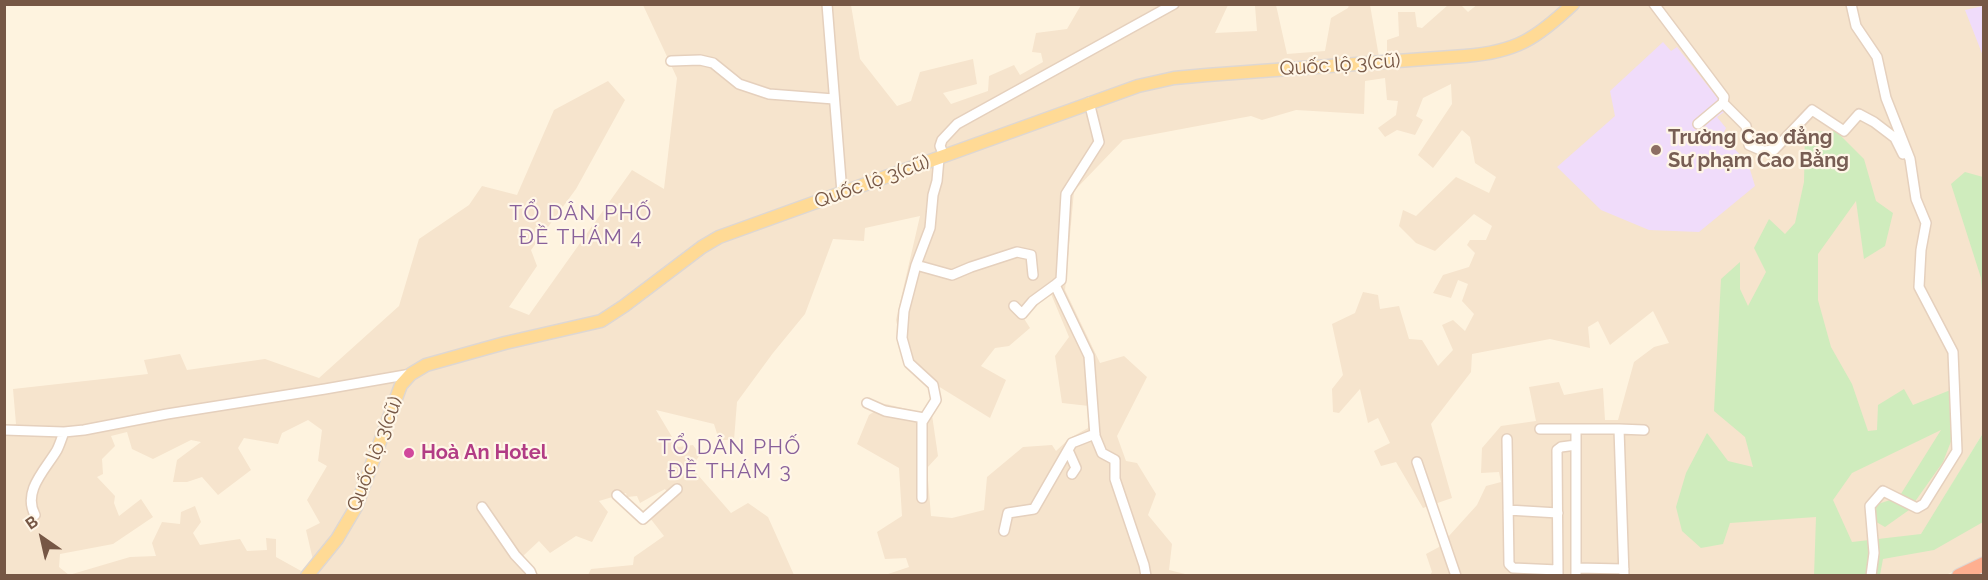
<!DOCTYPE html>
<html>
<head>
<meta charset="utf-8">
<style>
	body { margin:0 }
	#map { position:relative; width:1988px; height:580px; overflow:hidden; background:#fef3df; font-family:Raleway,sans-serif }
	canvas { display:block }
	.frame { position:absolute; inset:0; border:6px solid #765745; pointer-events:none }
	.north { position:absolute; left:12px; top:508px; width:60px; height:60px; -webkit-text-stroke:4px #fff6e7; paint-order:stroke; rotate:326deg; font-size:16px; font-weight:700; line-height:24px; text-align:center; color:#765745 }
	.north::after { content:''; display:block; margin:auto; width:21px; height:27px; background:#765745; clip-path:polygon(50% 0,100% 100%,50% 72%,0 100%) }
</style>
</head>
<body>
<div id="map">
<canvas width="1988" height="580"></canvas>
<div class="frame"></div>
<div class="north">B</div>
</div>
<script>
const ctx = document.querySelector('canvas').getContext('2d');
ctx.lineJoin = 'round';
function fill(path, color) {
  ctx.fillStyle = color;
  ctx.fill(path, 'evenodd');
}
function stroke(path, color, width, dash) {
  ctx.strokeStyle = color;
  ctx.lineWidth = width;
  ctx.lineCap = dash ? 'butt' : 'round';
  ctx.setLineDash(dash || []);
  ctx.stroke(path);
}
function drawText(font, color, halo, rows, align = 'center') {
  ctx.font = font + ' Raleway,sans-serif';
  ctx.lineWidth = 4.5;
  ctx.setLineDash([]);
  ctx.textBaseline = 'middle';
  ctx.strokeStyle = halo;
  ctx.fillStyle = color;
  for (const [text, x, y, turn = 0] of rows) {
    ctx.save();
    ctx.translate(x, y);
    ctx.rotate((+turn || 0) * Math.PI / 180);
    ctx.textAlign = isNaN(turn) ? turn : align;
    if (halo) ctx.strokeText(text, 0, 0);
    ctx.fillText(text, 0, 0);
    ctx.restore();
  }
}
fill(new Path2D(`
	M1478,4L1983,5V433L1946,494L1983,501V557L1946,575H1430L1432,572L1426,554L1439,547L1477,505L1486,486L1501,482L1499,472L1481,473L1482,448L1501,426L1536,421L1529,387L1559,382L1564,395L1603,388L1605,420H1618L1634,362L1654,347L1669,343L1653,311L1610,345L1598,321L1588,327L1590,348L1550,339L1472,354L1471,372L1431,424L1452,498L1423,508L1396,462L1381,466L1374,451L1390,443L1378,418L1368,423L1360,389L1339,413L1333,412L1332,389L1343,375L1332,324L1355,313L1363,292L1378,295L1380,309L1399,306L1409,339L1422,340L1438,366L1453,350L1442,325L1453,320L1465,331L1474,314L1462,301L1468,284L1458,280L1451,298L1433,293L1443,275L1469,267L1475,253L1467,245L1470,240H1486L1492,226L1474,214L1435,251L1416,243L1399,226L1403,210L1416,216L1456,177L1489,193L1496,177L1475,163L1470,137L1462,130L1433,168L1418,155L1452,104L1451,84L1423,98L1416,116L1423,120L1415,135L1397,130L1385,137L1378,128L1396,115L1398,101L1387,100L1385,78L1365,81L1364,114L1296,110L1262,120L1251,116L1123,140L1074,191L1065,290L1100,363L1124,356L1147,377L1117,436L1126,461L1137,463L1156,494L1148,515L1172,544L1169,570L1189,575H885L909,567L906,558L885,559L877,532L902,516L899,468L857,444L869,415L886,404L932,415L938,456L927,468L931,516L952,518L984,510L987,477L1023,447L1052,445L1056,451L1070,438L1088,428L1089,406L1062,403L1055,356L1069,337L1051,294L1023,317L1030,328L1009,346L995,348L981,366L1006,380L990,418L938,386L905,361L896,320L920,216L865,228L864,241L833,239L805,314L773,353L737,402L734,440H719L714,424L656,410L678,447L693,445L700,455L691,467L731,513L748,503L768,517L794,575H588L591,569L633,565L634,557L664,536L650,518L671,498L665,489L640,503L637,496L627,497L626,493L599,501L608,512L592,542L576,536L550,553L539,541L522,557L536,575H5L4,428L16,424L13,389L148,374L144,360L180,354L187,370L265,359L319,378L399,306L419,239L469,205L482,186L517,195L554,110L608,81L625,100L576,189L531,250L537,266L509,307L529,315L632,170L664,189L677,78L643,5H851L860,59L897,106L911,101L920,72L973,59L977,84L943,93L951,104L988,91L989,76L1014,65L1020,75L1043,62L1041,53L1032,52L1036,33L1067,29L1081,5H1228L1215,33L1257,31L1255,6L1276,5L1287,54L1325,51L1331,18L1348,8L1349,5H1370L1379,57L1387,56V40L1399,36L1398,12H1415L1417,27L1422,28L1448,5H1461L1468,12ZM308,420L322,430L318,461L327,466L307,500L320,523L306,530L313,560L303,572L276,557V539L266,538L267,550L247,551L240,539L200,545L193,533L201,522L195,506L181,512L180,524L162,522L152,543L156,556L130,557L69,575L59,567L60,554L113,544L153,517L141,499L119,516L114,503L115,496L97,477L103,474L102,459L115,446L111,436L127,432L132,449L153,459L191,440L201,442L177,460L173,482H187L202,477L218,495L251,470L238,448L244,438L278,444L282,433Z`), '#f6e4cd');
fill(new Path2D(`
	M1983,6H1984L1983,56L1965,10Z
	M1663,42L1671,51L1677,47L1727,110L1717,117L1726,128L1722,136L1748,163L1755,186L1699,232L1649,230L1601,210L1557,167L1615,116L1610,91Z`), '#f0dcfa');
fill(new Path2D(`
	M1836,131L1864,159L1876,201L1893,213L1885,246L1864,259L1856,201L1818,254V300L1831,347L1852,384L1868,431L1877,430L1878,405L1904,389L1913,405L1958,387L1957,426L1943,462L1909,510L1885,527L1871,519L1875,505L1899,497L1941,430L1852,473L1833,500L1852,542L1921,534L1983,433V522L1934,550L1883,559L1880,575L1814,576L1816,517L1730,523L1723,544L1701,548L1682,531L1676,507L1686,473L1707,433L1728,461L1753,467L1745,437L1714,411L1721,279L1740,262V289L1748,306L1766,272L1754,248L1769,219L1785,234L1795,223L1804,182L1805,132Z
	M1965,172L1983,177V305L1981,278L1951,184Z`), '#cfecbd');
const minor = new Path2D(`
	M827,4L842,193
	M1654,4L1724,97L1723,103L1698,124
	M1851,4L1856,26L1877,57L1886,98L1910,159L1916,199L1926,223L1921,250L1919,287L1953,352L1957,451L1924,504L1917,508L1883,491L1870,506L1874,553L1871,576
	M671,61L700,60L713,63L739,84L769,94L834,99
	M1089,102L1099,142L1066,194L1061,280L1055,285L1089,356L1095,436L1102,453L1115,460V479L1144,565L1146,576
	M1723,103L1746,126L1749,145L1763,151L1774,150L1812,110L1844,131L1859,114L1874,122L1895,138L1903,154
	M944,156L940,146L942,140L957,124L1174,4
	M939,158L937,181L933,195L930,228L916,265L952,275L971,267L1017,252L1031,255L1033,275
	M916,265L904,311L902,338L909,363L933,385L936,400L922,422V498
	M1014,306L1022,314L1033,301L1055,285
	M867,403L885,411L924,418
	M1540,429H1619L1624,576
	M1619,429L1644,430
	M4,430L64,432L84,430L167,414L325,389L411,374
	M1507,439L1509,564L1513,568L1558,570
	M1576,445V576
	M1068,450L1076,468L1072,474
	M1417,462L1456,576
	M617,495L643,519L677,489
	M482,507L515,555L530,571L532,576
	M1508,510L1558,513
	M35,515C22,491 46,469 57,450C60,444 62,437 64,432
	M1004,531L1008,513L1034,509L1072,443L1095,434
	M1576,568L1624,569
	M1558,576L1557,450L1561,447L1576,445V429`);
const major = new Path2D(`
	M307,576L337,539L356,507L401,385L411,374L426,365L505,343L601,321L624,306L702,247L719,237L1138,86L1174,78L1207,75L1465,56C1516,52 1536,39 1573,4`);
const highway = new Path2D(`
	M1959,576L1984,564`);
stroke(minor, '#e5d0bd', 12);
stroke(major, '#ded7d2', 15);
stroke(highway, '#ded7d2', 16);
stroke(minor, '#fff', 9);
stroke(major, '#ffda95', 12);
stroke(highway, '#feaf90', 14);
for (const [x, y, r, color] of [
	[1656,150,6,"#8d6e63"],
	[409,453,6,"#d1479c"]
]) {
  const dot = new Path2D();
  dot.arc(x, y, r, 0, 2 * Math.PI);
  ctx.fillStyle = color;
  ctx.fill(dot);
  stroke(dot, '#fff6e7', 2);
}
drawText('20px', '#765745', '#fff6e7', [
	["Quốc lộ 3(cũ)",1340,65,-4],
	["Quốc lộ 3(cũ)",872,182,-20],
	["Quốc lộ 3(cũ)",375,454,-69]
]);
drawText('bold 20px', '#785e54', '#fff6e7', [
	["Trường Cao đẳng",1668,138],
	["Sư phạm Cao Bằng",1668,161]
], 'left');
drawText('bold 20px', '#b23c85', '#fff6e7', [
	["Hoà An Hotel",421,453]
], 'left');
ctx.letterSpacing = '1.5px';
drawText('21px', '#88609a', '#fff6e7', [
	["TỔ DÂN PHỐ",581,214],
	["ĐỀ THÁM 4",581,238],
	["TỔ DÂN PHỐ",730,448],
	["ĐỀ THÁM 3",730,472]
]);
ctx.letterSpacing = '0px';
</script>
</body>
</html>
